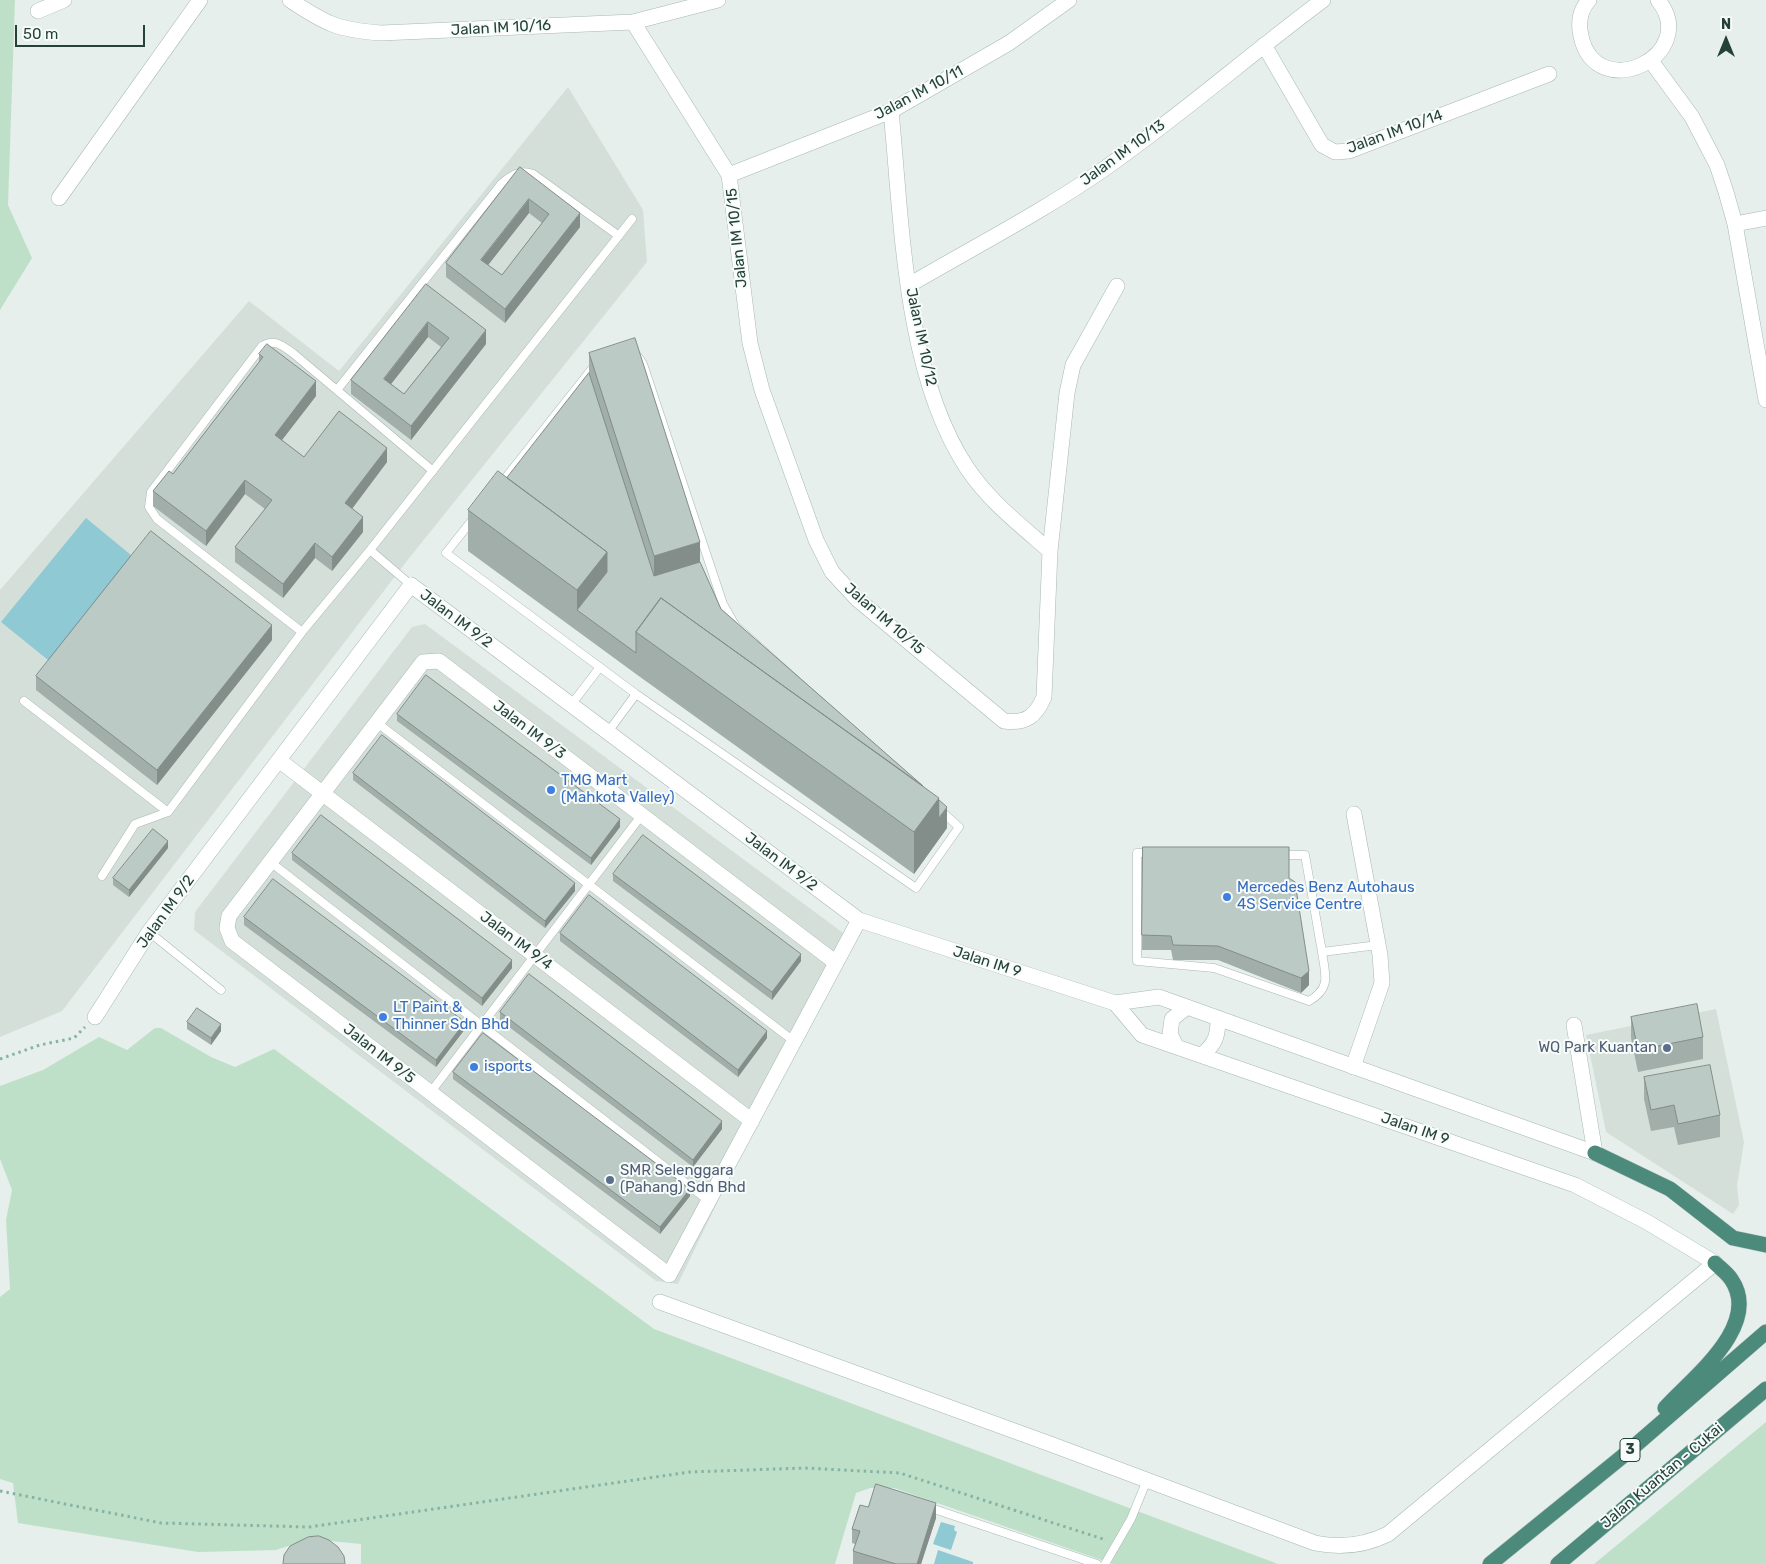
<!DOCTYPE html>
<html>
<head>
<meta charset="utf-8">
<style>
	body { margin:0 }
	#map { position:relative; width:1766px; height:1564px; overflow:hidden; background:#e6efeb; font-family:Rubik,sans-serif }
	canvas { display:block }
	.north { position:absolute; left:1701px; top:15px; width:50px; height:50px; -webkit-text-stroke:4px #f7fbf9; paint-order:stroke; rotate:0deg; font-size:14px; font-weight:700; line-height:20px; text-align:center; color:#24423a }
	.north::after { content:''; display:block; margin:auto; width:18px; height:22px; background:#24423a; clip-path:polygon(50% 0,100% 100%,50% 72%,0 100%) }
	.scale { position:absolute; left:15px; top:25px; width:130px; height:22px; box-sizing:border-box; border:2px solid #24423a; border-top:0; padding-left:6px; font-size:15px; line-height:18px; white-space:nowrap; color:#24423a; -webkit-text-stroke:4px #f7fbf9; paint-order:stroke }
</style>
</head>
<body>
<div id="map">
<canvas width="1766" height="1564"></canvas>
<div class="north">N</div>
<div class="scale">50 m</div>
</div>
<script>
const ctx = document.querySelector('canvas').getContext('2d');
ctx.lineJoin = 'round';
function fill(path, color) {
  ctx.fillStyle = color;
  ctx.fill(path, 'evenodd');
}
function stroke(path, color, width, dash) {
  ctx.strokeStyle = color;
  ctx.lineWidth = width;
  ctx.lineCap = dash ? 'butt' : 'round';
  ctx.setLineDash(dash || []);
  ctx.stroke(path);
}
function drawText(font, color, halo, rows, align = 'center') {
  ctx.font = font + ' Rubik,sans-serif';
  ctx.lineWidth = 4;
  ctx.setLineDash([]);
  ctx.textBaseline = 'middle';
  ctx.strokeStyle = halo;
  ctx.fillStyle = color;
  for (const [text, x, y, turn = 0] of rows) {
    ctx.save();
    ctx.translate(x, y);
    ctx.rotate((+turn || 0) * Math.PI / 180);
    ctx.textAlign = isNaN(turn) ? turn : align;
    if (halo) ctx.strokeText(text, 0, 0);
    ctx.fillText(text, 0, 0);
    ctx.restore();
  }
}
fill(new Path2D(`
	M568,87L643,210L647,262L406,562L62,1011L0,1037V590L249,301L339,371Z
	M425,624L846,935L678,1284L656,1281L194,930L195,912L412,627Z
	M1716,1009L1744,1142L1737,1186L1739,1205L1733,1214L1606,1132L1586,1035Z`), '#d4dfda');
fill(new Path2D(`
	M0,0H15L8,205L32,258L0,310Z
	M155,1028H161L211,1057L235,1067L274,1049L654,1329L1278,1564H1113L894,1488H870L856,1493L835,1564H361V1544L310,1539L276,1550L198,1552L18,1523L13,1483L0,1479V1297L10,1289L6,1220L12,1190L0,1159V1086L43,1070L99,1037L127,1050Z
	M1766,1422V1564H1594Z`), '#bfe0c8');
fill(new Path2D(`
	M86,518L137,560L53,664L1,622Z
	M941,1522L955,1526L954,1530L957,1532L951,1550L933,1544Z
	M938,1550L973,1562V1564H934Z`), '#8ec9d4');
const service = new Path2D(`
	M617,349C631,349 636,352 643,364L723,604L735,625L959,827L916,888L636,694L446,553L602,356Z
	M337,390L502,183C512,175 520,169 533,174L619,236
	M370,550L411,585
	M302,632L157,519L149,507L151,492L262,346C275,338 283,346 294,354L433,471
	M24,701L168,812
	M571,705L600,667
	M376,722L795,1042
	M608,732L636,694
	M1152,853H1137V961L1214,968L1309,1001C1332,988 1325,974 1322,952L1378,945
	M1279,855H1305L1322,952
	M269,861L709,1201
	M102,876L135,824L168,812L302,632L370,550L632,219
	M149,932L221,990
	M430,1093L641,816
	M928,1507L1097,1564
	M1105,1564L1131,1519L1147,1480`);
const minor = new Path2D(`
	M290,0C326,24 338,30 381,33L633,22L718,0
	M1589,0C1580,10 1578,23 1581,36C1596,106 1702,55 1658,0
	M38,11L64,0
	M633,22L729,175L750,343L762,390L816,540L832,572L857,599L1004,721C1026,724 1036,716 1044,697L1050,551L1067,393L1073,365L1117,286
	M1264,45L1322,145L1335,152L1349,151L1549,74
	M1651,61L1692,117L1717,165L1726,192L1735,224L1766,400
	M891,111C902,222 904,373 967,468C989,501 1020,525 1050,551
	M729,175L891,111L1009,43L1069,0
	M59,198L200,0
	M1735,224L1766,218
	M909,285C974,247 1042,212 1104,169C1180,116 1249,55 1323,0
	M280,761L752,1121
	M835,962L439,661L423,662L229,916L227,928L232,941L669,1275L859,920
	M95,1017L149,932L411,585
	M1574,1025L1595,1153
	M1353,1067L1382,983L1380,955L1354,814
	M660,1302L1053,1445L1315,1543C1340,1548 1364,1546 1388,1534L1715,1263`);
const tertiary = new Path2D(`
	M411,585L859,920L1115,1003L1159,997L1595,1153
	M1115,1003L1142,1035L1575,1185L1647,1222L1715,1263
	M1176,1046L1170,1034L1172,1019L1187,1007
	M1203,1054C1216,1043 1218,1035 1218,1018`);
const trunk = new Path2D(`
	M1595,1153L1670,1189L1733,1238L1766,1245
	M1665,1408C1692,1378 1763,1325 1731,1279C1727,1273 1720,1268 1715,1263
	M1490,1564L1623,1456L1766,1332
	M1558,1564L1766,1389`);
stroke(service, '#a8b8b2', 9);
stroke(minor, '#a8b8b2', 16);
stroke(tertiary, '#a8b8b2', 16);
stroke(trunk, '#c2cac8', 16);
stroke(new Path2D(`
	M0,1059L40,1045L74,1038L85,1027
	M0,1491L161,1523L309,1527L690,1472L805,1468L900,1473L1106,1540`), '#86b3a5', 3, [2.5, 4]);
stroke(service, '#fff', 8);
stroke(minor, '#fff', 15);
stroke(tertiary, '#fff', 15);
stroke(trunk, '#4c8a7c', 15);
fill(new Path2D(`
	M520,167L580,227L505,323L446,277V263ZM529,213L542,223L502,275L488,265Z
	M426,284L486,344L411,440L351,394V380ZM428,337L441,347L404,394L391,384Z
	M589,353L700,562L721,609L939,800L947,828L914,874L636,674L468,551V510L507,478L589,373Z
	M259,354L316,396L282,440L304,457L387,462L352,509L363,532L332,571L315,558L283,598L235,562V547L265,509L245,494L206,546L153,506V491L173,474L259,362Z
	M272,640L157,785L36,690V676Z
	M397,714L620,827L591,865L397,721Z
	M353,773L575,891L545,928L353,780Z
	M1143,847L1289,878L1309,985L1301,993L1218,960H1173L1171,950H1142Z
	M168,848L129,897L113,885V878Z
	M292,853L512,968L482,1006L292,860Z
	M613,874L801,961L772,1000L613,881Z
	M244,917L465,1029L436,1067L244,925Z
	M560,933L767,1038L738,1077L560,941Z
	M500,1012L722,1129L693,1167L500,1020Z
	M1631,1017L1703,1037V1059L1638,1072L1631,1038Z
	M187,1022L221,1031L211,1045L187,1029Z
	M453,1072L690,1196L660,1234L453,1079Z
	M1644,1077L1720,1115V1137L1678,1145L1674,1127L1651,1131L1644,1099Z
	M868,1507L936,1518L921,1564H853V1551L855,1544L852,1543V1529Z`), '#a1aea9');
fill(new Path2D(`
	M529,199V213L481,274V260Z
	M580,213V227L505,323V309Z
	M428,322V337L384,393V379Z
	M486,330V344L411,440V426Z
	M316,381V396L275,449V435Z
	M387,448V462L345,518V503Z
	M245,480V494L206,546V531Z
	M363,517V532L332,571V557Z
	M700,542V583L654,598V556Z
	M315,543V558L283,598V584Z
	M607,552V593L577,610V590Z
	M272,625V640L157,785V770Z
	M939,798V818L947,807V828L914,874V832Z
	M620,819V827L591,865V858Z
	M168,841V848L129,897V890Z
	M575,883V891L545,928V921Z
	M801,954V961L772,1000V992Z
	M512,960V968L482,1006V998Z
	M1309,971V985L1301,993V978Z
	M465,1022V1029L436,1067V1060Z
	M221,1024V1031L211,1045V1038Z
	M767,1031V1038L738,1077V1070Z
	M722,1121V1129L693,1167V1160Z
	M690,1189V1196L660,1234V1227Z
	M936,1503V1518L921,1564H917Z`), '#838d89');
const building = new Path2D(`
	M520,167L580,213L505,309L446,263ZM529,199L549,214L502,275L481,260Z
	M426,284L486,330L411,426L351,380ZM428,322L449,338L404,394L384,379Z
	M635,338L700,542L654,556L589,353Z
	M267,344L316,381L275,435L304,457L339,411L387,448L345,503L363,517L332,557L315,543L283,584L235,547L272,500L245,480L206,531L153,491L169,471L173,474L263,357L259,354Z
	M589,373L654,576L700,562L721,609L923,786L661,598L636,632V653L577,610L607,572V552L507,478Z
	M498,471L607,552L577,590L468,510Z
	M151,531L272,625L157,770L36,676Z
	M661,598L939,798L914,832L636,632Z
	M426,675L620,819L591,858L397,714Z
	M382,735L575,883L545,921L353,773Z
	M939,800L947,807L939,818Z
	M321,815L512,960L482,998L292,853Z
	M153,829L168,841L129,890L113,878Z
	M643,835L801,954L772,992L613,874Z
	M1143,847H1289V878L1295,882L1309,971L1301,978L1218,946L1173,945L1171,936L1142,935Z
	M273,879L465,1022L436,1060L244,917Z
	M589,895L767,1031L738,1070L560,933Z
	M529,974L722,1121L693,1160L500,1012Z
	M1697,1004L1703,1037L1638,1050L1631,1017Z
	M197,1008L221,1024L211,1038L187,1022Z
	M483,1033L690,1189L660,1227L453,1072Z
	M1710,1065L1720,1115L1678,1124L1674,1105L1651,1110L1644,1077Z
	M876,1484L936,1503L917,1564H896L853,1551L860,1531L852,1529L860,1505L868,1507Z
	M319,1536L329,1540L338,1547L344,1556L345,1564H283L284,1555L290,1546L308,1537Z`);
fill(building, '#bbcac4');
stroke(building, '#838d89', 1);
for (const [x, y, r, color] of [
	[551,790,5,"#3f7fe0"],
	[1227,897,5,"#3f7fe0"],
	[383,1017,5,"#3f7fe0"],
	[1667,1048,5,"#5c6f8a"],
	[474,1067,5,"#3f7fe0"],
	[610,1180,5,"#5c6f8a"]
]) {
  const dot = new Path2D();
  dot.arc(x, y, r, 0, 2 * Math.PI);
  ctx.fillStyle = color;
  ctx.fill(dot);
  stroke(dot, '#f7fbf9', 2);
}
for (const [x, y, w] of [
	[1630,1450,20]
]) {
  const box = new Path2D();
  box.roundRect(x - w / 2, y - 11.5, w, 23, 4);
  ctx.fillStyle = '#f7fbf9';
  ctx.fill(box);
  stroke(box, '#24423a', 1);
}
drawText('bold 14px', '#24423a', null, [
	["3",1630,1450]
]);
drawText('15px', '#24423a', '#f7fbf9', [
	["Jalan IM 10/16",501,28,-3],
	["Jalan IM 10/11",919,93,-28],
	["Jalan IM 10/14",1395,132,-20],
	["Jalan IM 10/13",1123,153,-36],
	["Jalan IM 10/15",737,238,-96],
	["Jalan IM 10/12",921,337,78],
	["Jalan IM 9/2",456,619,37],
	["Jalan IM 10/15",884,619,41],
	["Jalan IM 9/3",529,730,37],
	["Jalan IM 9/2",781,862,37],
	["Jalan IM 9/2",166,912,-54],
	["Jalan IM 9/4",516,941,37],
	["Jalan IM 9",987,962,18],
	["Jalan IM 9/5",379,1054,38],
	["Jalan IM 9",1415,1129,19],
	["Jalan Kuantan - Cukai",1662,1476,-40]
]);
drawText('15px', '#366cbe', '#f7fbf9', [
	["TMG Mart",561,781],
	["(Mahkota Valley)",561,798],
	["Mercedes Benz Autohaus",1237,888],
	["4S Service Centre",1237,905],
	["LT Paint &",393,1008],
	["Thinner Sdn Bhd",393,1025],
	["isports",484,1067]
], 'left');
drawText('15px', '#4e5e75', '#f7fbf9', [
	["WQ Park Kuantan",1657,1048],
	["SMR Selenggara",620,1171,"left"],
	["(Pahang) Sdn Bhd",620,1188,"left"]
], 'right');
</script>
</body>
</html>
